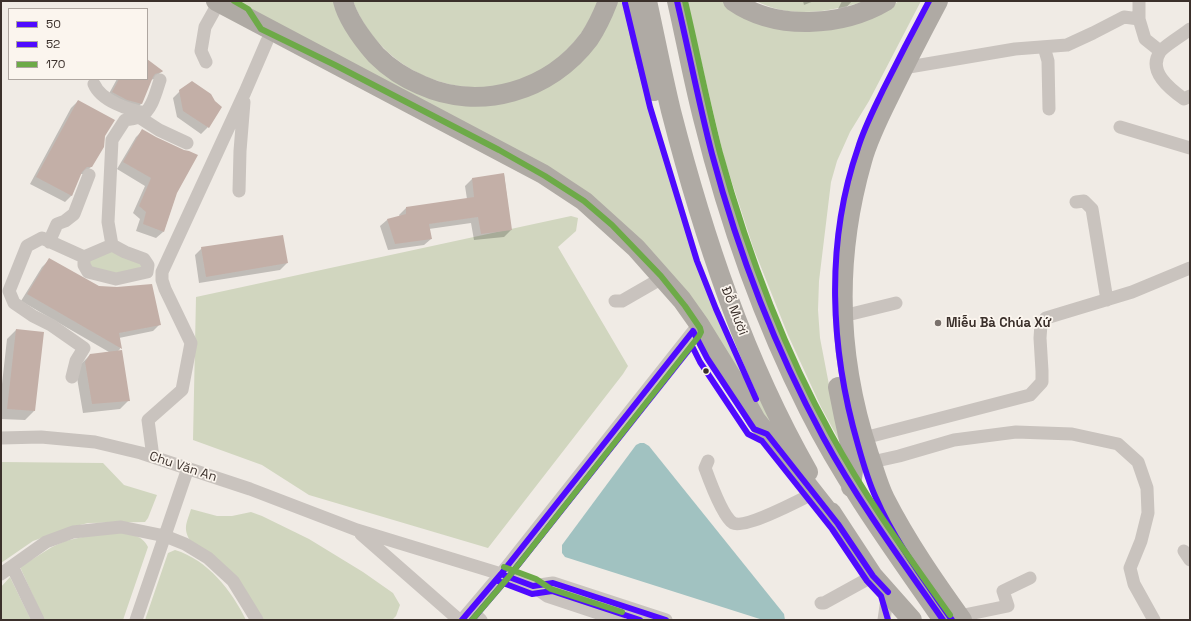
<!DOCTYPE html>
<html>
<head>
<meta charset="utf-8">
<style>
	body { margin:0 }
	#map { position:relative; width:1191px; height:621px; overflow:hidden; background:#f0ebe5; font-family:"Space Grotesk",sans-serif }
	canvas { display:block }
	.frame { position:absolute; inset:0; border:2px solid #3b302b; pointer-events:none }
	.legend { position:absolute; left:8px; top:8px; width:140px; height:72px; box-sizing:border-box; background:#fbf5ee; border:1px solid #aea6a0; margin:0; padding:5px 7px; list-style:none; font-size:12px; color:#3b302b }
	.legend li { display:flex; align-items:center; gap:8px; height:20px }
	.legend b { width:20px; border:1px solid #aea6a0 }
</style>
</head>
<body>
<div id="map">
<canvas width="1191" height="621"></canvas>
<div class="frame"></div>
<ul class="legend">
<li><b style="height:5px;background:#4f0aff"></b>50</li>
<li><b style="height:5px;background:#4f0aff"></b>52</li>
<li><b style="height:5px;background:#6daa48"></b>170</li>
</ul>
</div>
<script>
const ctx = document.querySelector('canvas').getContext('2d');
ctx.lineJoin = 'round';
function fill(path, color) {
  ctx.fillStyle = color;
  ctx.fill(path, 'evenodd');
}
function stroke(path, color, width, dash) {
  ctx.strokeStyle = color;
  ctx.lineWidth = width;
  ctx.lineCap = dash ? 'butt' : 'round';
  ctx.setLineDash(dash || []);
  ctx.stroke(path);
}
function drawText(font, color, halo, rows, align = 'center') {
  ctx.font = font + ' "Space Grotesk",sans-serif';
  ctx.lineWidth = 3.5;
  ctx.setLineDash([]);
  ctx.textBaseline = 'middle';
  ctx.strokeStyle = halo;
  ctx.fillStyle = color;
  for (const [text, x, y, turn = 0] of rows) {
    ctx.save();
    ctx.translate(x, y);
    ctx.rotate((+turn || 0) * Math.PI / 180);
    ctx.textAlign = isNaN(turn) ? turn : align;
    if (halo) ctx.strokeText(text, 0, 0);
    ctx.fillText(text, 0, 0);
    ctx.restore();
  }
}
fill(new Path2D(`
	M232,1H335L405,85L530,95L617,1H627L653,117L690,244L707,289L728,337L771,421L768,422L631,235Z
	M353,1H599C587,26 580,38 559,57C554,61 550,66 545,69C540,73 534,75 528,77C460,107 379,70 353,1Z
	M687,1H724L766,23L887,9L899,1H921L869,101L850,132L837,161L831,182L819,281L818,310L820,338L840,442L821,407L788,335L753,247L724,158Z
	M756,1H866C829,12 791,19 756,1Z
	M571,216L578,218L576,231L558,247L628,366L623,374L488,548L309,495L262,465L193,440L196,297Z
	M112,247L146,265L116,277L90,270L86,258Z
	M1,462L103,463L124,485L157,495L148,518L145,522L88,523L72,527L33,541L1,563Z
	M191,509L217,516H232L251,512L262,516L309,539L363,572L393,593L400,605L396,616L392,620H262L191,542C182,528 187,523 191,509Z
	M100,533C117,533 140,530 148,547L123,620H44L20,567L52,547L65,541Z
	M175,550C208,560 232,591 246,620H145L168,553Z
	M10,577L31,620H1V587Z`), '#d1d6bf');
fill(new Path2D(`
	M640,443H644L649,446L784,614L785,620H763L565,557L562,553V545L636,445Z`), '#a1c2c1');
fill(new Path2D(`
	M803,1H814L804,5Z
	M842,1H852L844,10L837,11Z
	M147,60L161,72L154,79L150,80L141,104L134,111L106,99L117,79H147Z
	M180,91L208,127L201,134L177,117L173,98Z
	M78,101L104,136L91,167L84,174H80L72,195L65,202L30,184L71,108Z
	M143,130L163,232L156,238L136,231L140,219L133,213L145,186L117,169L136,137Z
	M504,174L511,230L504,237L474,240L471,223L429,229L431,239L424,245L388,250L380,226L387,220L400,217L399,215L406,208L467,199L465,186L472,179Z
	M202,248L287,263L280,270L199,283L195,255Z
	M49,260L160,324L153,331L119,338L120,349L118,351L129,400L120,409L83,413L76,372L81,364L90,355L109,352L21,301L42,267Z
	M16,330L34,411L25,420L1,419V393L7,339Z`), '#0003');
fill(new Path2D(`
	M147,59L163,71L162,72L155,74L153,77L142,104L127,100L112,92L119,79H147Z
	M192,81L211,94L215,101L222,107L209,128L183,111L179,90Z
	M78,100L115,120L105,136L104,147L92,167H87L82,172L72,196L36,177Z
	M142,129L156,137L184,150L189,151L198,155L177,193L164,232L143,224L146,212L139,206L151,178L123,162Z
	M504,173L512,230L481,234L478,217L429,224L432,239L395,244L387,219L406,214V207L474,197L472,178Z
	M283,235L288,263L206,277L201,247Z
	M49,258L99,286L117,287L152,284L161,325L119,333L122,349L27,294Z
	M16,329L44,332L35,411L7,409Z
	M122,350L130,401L92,404L85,362L90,354Z`), '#c3afa7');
stroke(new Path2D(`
	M1139,1V19L1145,39L1160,51
	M1190,29C1183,35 1164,46 1160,52C1147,71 1170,89 1184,99L1190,96
	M1044,47L1048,61L1049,109
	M206,62L201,51L205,27L219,2
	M903,68L1015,49L1067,45L1093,33L1124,17L1139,19
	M94,84C101,101 129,110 145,113
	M139,117L159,130L187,143
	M1120,127L1190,148
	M239,191L240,151L244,102
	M1076,202L1084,201L1092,209L1107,300
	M49,242L57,224L65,221L74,214L89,175
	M112,245L125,252L144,259L148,265L147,272L116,279L88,272L84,265V257L112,245L108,222L112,140L125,120C130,119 136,119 141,116C152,110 156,92 160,80
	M615,301H622L655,282
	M843,316L896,303
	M72,377L76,361L84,348L51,325L33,316L14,303L9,291L27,246L42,238L84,257
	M1,438L41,437L95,442L141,453L250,489L357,530L501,574L533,586L547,596L619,620
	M864,438L1030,395L1042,382V371L1040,338L1041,324L1046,318L1132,292L1190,268
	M153,457L148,420L182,390L191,343L165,289L162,280V272L245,92L267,41
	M708,461L705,468C709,479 723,517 733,523C745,529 800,500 814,493
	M872,462L899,456L954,440L1016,432L1072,434L1118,444L1138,462L1147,488L1148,513L1141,541L1130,568L1134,584L1154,620
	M361,534L459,620
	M1184,551L1190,560
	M12,566L38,620
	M1,574L46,542L73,532L121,527L165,536L185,544L208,558L233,581L257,620
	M533,586L553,583L666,620
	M821,603H824L873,576
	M471,610L481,620
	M959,616L1008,606L1003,591L1030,578
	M136,620L188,468
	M462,620L501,574L699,324
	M884,620L888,592`), '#c9c3be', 13);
stroke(new Path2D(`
	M216,1L543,174L584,201L636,248L682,300L699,324L736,384L756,420L838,524
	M343,1C348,21 363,40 376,55C389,68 404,78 421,85C480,112 550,91 589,39C597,27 603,14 608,1
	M633,1L643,50L654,91
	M647,1C655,37 662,74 671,111C703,235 744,360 808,472
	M677,1C686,40 693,79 703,118C728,219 762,317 809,410C846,484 896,552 943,620
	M733,1C776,31 842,27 886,1
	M938,1C921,33 905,64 889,97C879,117 868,139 862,161C834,259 837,359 869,455C874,469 878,485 885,499C907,542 934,581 962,620
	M838,387L844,417L854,462L851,487
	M831,512L873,576L912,620`), '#afaaa4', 20);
stroke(new Path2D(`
	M677,1C689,52 699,104 712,154C738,252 775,348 823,437C858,501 901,560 943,620
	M501,574L533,586L553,583L666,620
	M462,620L501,574L693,331L707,358L754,429L767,434L838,524L873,576L888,592`), '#4f0aff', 6);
stroke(new Path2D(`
	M929,1C913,31 898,60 883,90C874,109 864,128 858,148C825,243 830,349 858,445C863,463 868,481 876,498C895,542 925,581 952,620
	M625,3L650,107L697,261L716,309L756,399
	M498,581L532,594L552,591L640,620
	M472,620L507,579L692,346L700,362L748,434L762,441L832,529L867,581L881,596L888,620`), '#4f0aff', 6);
stroke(new Path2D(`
	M234,1L248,9L261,29L335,65L499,150L545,176L584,201L612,225L661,276L685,306L700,328L701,332L699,336L507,579L472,620
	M685,1C697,52 707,103 720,153C747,250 782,346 831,434C865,497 908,556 950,615
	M504,567L536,579L551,589L622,612`), '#6daa48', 6);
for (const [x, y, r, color] of [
	[938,323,4,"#7a716c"],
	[706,371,3.5,"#3b302b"]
]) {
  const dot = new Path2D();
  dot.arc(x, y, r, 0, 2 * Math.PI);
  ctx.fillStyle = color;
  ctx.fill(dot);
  stroke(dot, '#fbf5ee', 1.5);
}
drawText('13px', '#3b302b', '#fbf5ee', [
	["Đỗ Mười",734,311,69],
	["Chu Văn An",183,467,18]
]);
drawText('bold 13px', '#3b302b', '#fbf5ee', [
	["Miễu Bà Chúa Xứ",946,323]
], 'left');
</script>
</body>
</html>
